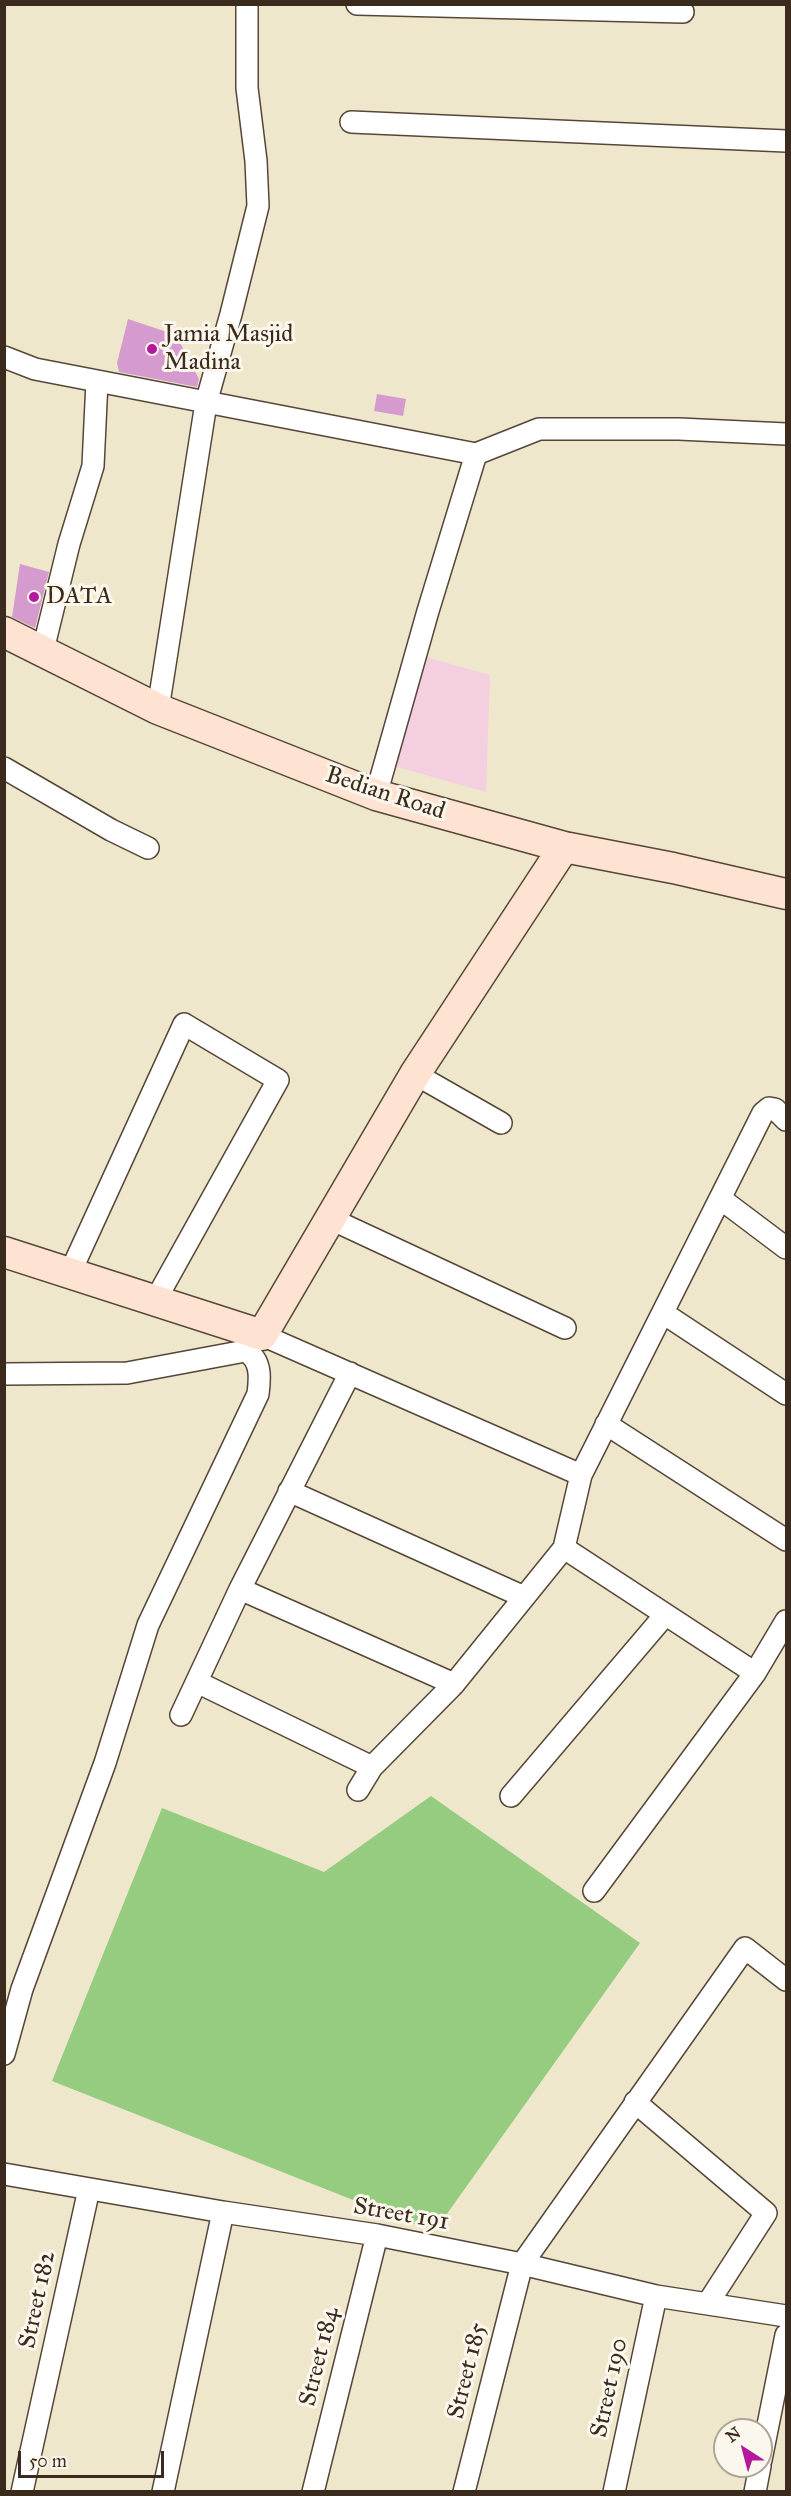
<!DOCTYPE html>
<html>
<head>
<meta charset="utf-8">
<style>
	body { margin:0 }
	#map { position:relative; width:791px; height:2496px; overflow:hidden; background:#efe7cb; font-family:"IM FELL Great Primer",serif }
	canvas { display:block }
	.frame { position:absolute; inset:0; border:6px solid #3b2a1e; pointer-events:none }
	.north { position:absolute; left:713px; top:2418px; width:60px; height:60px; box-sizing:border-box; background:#fbf7ec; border:2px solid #aea59a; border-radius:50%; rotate:324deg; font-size:16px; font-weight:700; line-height:24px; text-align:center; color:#3b2a1e }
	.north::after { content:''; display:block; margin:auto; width:21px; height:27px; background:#b5179e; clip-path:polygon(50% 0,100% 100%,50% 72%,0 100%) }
	.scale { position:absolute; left:18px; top:2451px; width:146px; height:27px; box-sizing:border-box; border:3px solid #3b2a1e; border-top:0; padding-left:8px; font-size:18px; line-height:21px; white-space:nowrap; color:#3b2a1e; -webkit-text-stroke:4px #fbf7ec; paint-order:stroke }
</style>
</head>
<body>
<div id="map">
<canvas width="791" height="2496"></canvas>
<div class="frame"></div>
<div class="north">N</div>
<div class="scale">50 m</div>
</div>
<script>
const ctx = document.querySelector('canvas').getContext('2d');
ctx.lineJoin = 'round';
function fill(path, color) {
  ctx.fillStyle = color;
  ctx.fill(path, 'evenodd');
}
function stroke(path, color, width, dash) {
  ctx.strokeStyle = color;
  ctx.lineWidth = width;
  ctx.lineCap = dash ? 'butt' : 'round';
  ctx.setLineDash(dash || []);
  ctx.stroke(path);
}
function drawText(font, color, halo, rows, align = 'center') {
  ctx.font = font + ' "IM FELL Great Primer",serif';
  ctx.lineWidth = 6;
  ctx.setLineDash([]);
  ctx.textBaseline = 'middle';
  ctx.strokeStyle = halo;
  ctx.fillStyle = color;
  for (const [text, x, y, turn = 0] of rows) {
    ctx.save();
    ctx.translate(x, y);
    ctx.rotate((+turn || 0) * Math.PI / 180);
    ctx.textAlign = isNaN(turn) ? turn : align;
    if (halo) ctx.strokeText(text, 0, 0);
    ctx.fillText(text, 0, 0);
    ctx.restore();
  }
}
fill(new Path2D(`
	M426,657L490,675L486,792L393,766Z`), '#f3cfe0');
fill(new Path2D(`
	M431,1796L640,1943L434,2232L52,2081L162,1808L324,1872Z`), '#95cc7f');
fill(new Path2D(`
	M128,319L176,335L199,379L197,387L119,372L117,363Z
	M377,394L406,399L403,416L374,411Z
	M20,564L49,572L35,628L12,617Z`), '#d69bce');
const street = new Path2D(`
	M357,4L683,12
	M351,122L786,141
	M4,357L35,369L476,454L428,611L376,795
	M476,454L539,429H679L786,434
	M43,650L69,544L93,466L97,381
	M158,709L206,403L231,314L258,206L256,161L247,88V4
	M4,768L111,830L148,848
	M415,1074L501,1123
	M721,1199L786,1248
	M331,1219L565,1328
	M70,1273L184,1024L278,1080L155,1301
	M663,1313L786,1394
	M262,1335L581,1475
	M4,1374L127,1373L245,1351C262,1359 260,1379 258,1394L148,1625L105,1763L22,1989L4,2054
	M606,1424L786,1540
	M289,1491L524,1597
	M564,1548L755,1673
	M240,1589L454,1684
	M197,1682L372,1767
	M181,1715L240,1589L350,1373
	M358,1790L372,1767L454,1684L564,1548L581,1475L763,1113L769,1108L775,1109L786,1120
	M511,1796L665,1615
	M594,1891L755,1673L786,1621
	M635,2102L766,2213L708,2303
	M4,2174L223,2212L377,2235L522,2264L656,2296L786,2316
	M761,2460L786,2335
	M22,2492L89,2189
	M163,2492L223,2212
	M313,2492L377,2235
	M464,2492L522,2264L745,1948L786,1980
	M614,2492L656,2296
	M755,2492L760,2466`);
const secondary = new Path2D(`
	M4,632L158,709L376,795L564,847L673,868L786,894
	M4,1252L262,1335L415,1074L564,847`);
stroke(street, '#564638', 24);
stroke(secondary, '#564638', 33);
stroke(street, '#fff', 21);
stroke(secondary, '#fee3d2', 30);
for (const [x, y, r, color] of [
	[152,349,6,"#b5179e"],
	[34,597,6,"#b5179e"]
]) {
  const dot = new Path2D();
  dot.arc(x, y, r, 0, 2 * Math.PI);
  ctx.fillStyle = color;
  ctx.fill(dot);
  stroke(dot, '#fbf7ec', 2);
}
drawText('24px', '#3b2a1e', '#fbf7ec', [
	["Jamia Masjid",164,335],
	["Madina",164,363],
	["DATA",46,597]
], 'left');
drawText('24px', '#3b2a1e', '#fbf7ec', [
	["Bedian Road",385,794,18],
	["Street 191",401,2215,10],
	["Street 182",38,2300,-78],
	["Street 184",320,2357,-76],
	["Street 185",468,2371,-76],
	["Street 190",610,2388,-78]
]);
</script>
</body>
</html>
